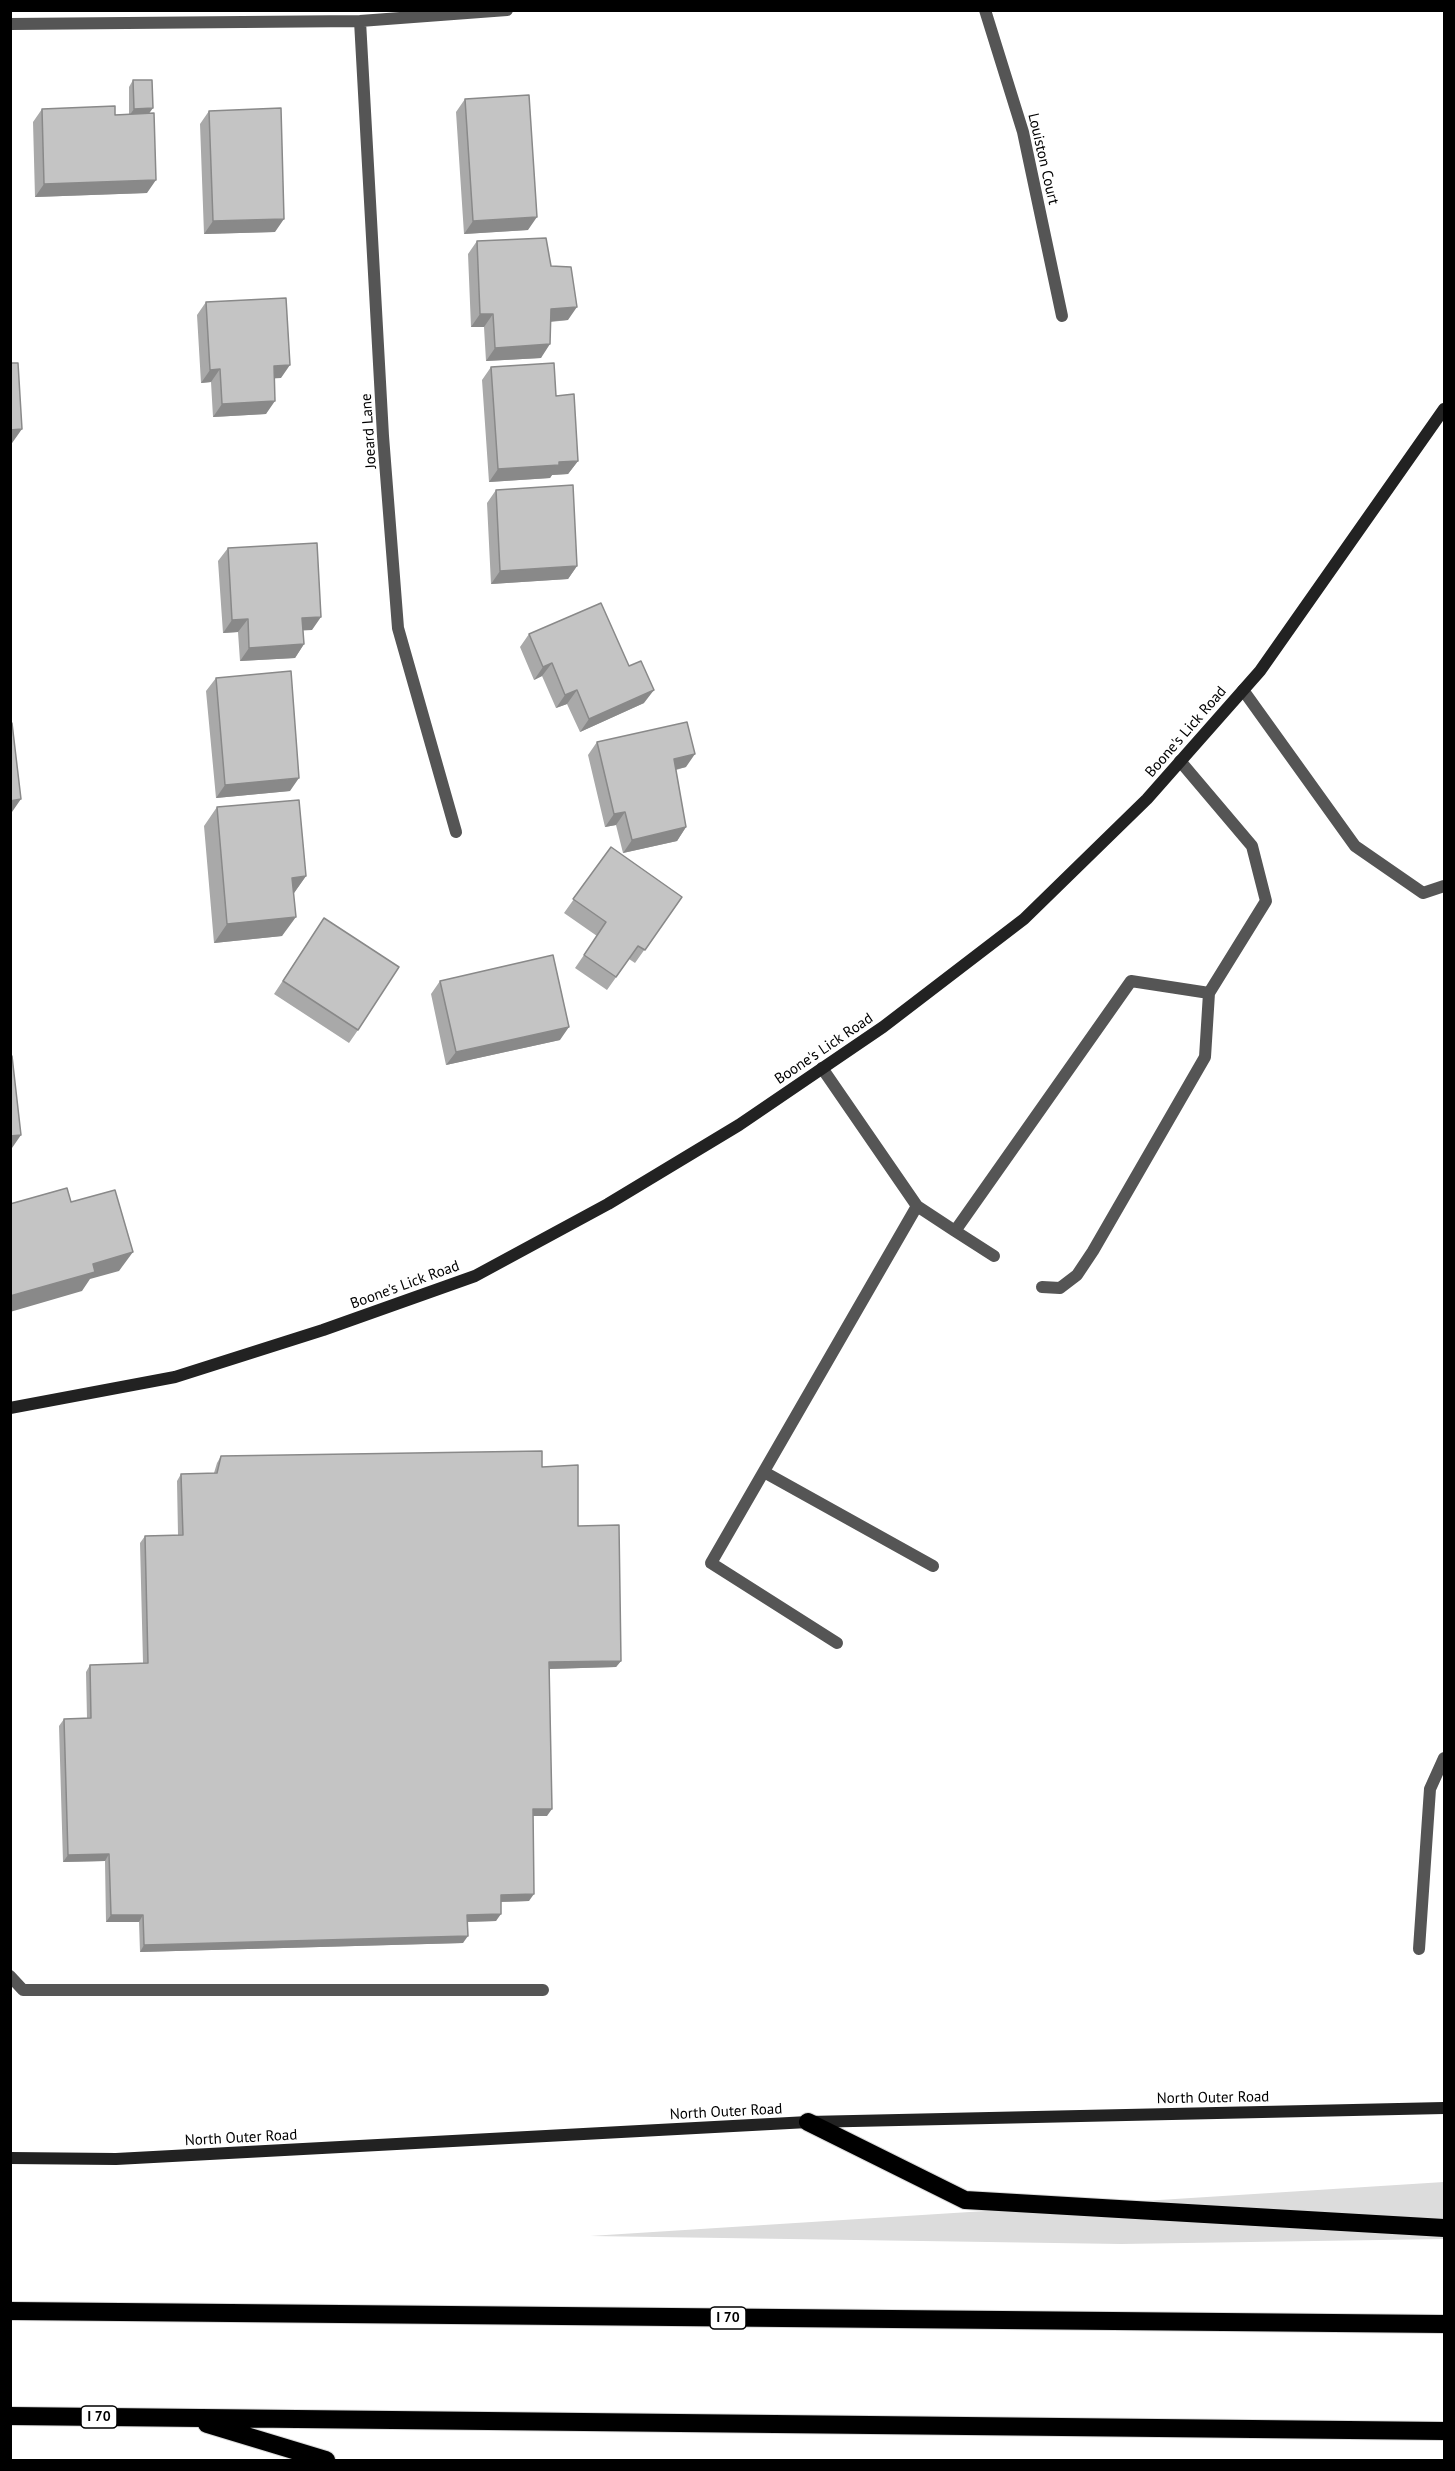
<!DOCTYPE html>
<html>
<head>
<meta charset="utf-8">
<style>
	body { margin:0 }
	#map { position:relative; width:1455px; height:2471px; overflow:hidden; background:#fff; font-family:"PT Sans",sans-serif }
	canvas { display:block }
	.frame { position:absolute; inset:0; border:12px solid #000; pointer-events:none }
</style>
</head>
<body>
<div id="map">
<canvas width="1455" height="2471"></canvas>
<div class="frame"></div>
</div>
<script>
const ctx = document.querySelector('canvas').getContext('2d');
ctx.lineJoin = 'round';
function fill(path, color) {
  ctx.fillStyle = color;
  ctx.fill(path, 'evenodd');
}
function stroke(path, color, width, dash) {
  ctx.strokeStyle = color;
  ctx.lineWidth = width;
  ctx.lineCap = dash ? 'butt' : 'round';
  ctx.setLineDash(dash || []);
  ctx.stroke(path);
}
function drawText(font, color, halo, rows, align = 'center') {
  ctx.font = font + ' "PT Sans",sans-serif';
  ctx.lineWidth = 4.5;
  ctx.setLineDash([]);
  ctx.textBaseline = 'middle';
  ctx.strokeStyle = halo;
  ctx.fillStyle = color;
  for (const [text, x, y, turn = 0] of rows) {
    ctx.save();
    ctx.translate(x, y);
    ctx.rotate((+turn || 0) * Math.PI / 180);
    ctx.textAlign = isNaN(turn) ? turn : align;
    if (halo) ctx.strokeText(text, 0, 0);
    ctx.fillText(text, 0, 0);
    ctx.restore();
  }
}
fill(new Path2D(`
	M1444,2182V2239L1121,2244L590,2236Z`), '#dcdcdc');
const highway = new Path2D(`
	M808,2122L965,2200L1444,2228
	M10,2311L1444,2324
	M10,2416L1444,2431
	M207,2424L326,2460`);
stroke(highway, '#dbdbdb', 20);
stroke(new Path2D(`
	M1243,690L1355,846L1423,893L1444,886
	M1180,761L1252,846L1266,901L1209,993
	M822,1068L917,1206L955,1231
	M994,1256L955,1231L1131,981L1209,993L1205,1057L1093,1251L1077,1275L1060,1288L1042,1287
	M764,1472L933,1566
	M837,1643L711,1563L917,1206
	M1419,1949L1430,1789L1444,1758
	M10,1976L23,1990H543`), '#555', 12);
stroke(new Path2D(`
	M985,10L1023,132L1062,316
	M360,21L383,436L398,628L456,832
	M10,24L360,21L507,10`), '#555', 12);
stroke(new Path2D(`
	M10,1408L175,1377L323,1330L475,1276L608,1204L739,1125L883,1027L1024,919L1147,799L1260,671L1444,409
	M10,2158L116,2159L808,2122L1444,2108`), '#222', 12);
stroke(highway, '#000', 18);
fill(new Path2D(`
	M133,80L149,113L147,193L35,197L33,122L42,109L115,115L129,114V87Z
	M465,99L528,230L464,234L456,112Z
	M209,111L275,232L204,234L200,124Z
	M477,241L551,266L568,320L551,322L541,358L486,361L484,327H471L468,254Z
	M206,302L281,378H274L266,414L213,417L211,382L201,383L197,315Z
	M491,367L556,396L578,461L568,474L552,475L550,478L489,482L482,380Z
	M496,490L577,566L568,579L491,584L487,503Z
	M228,548L312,630H303L304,644L295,658L240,661L238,632L223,633L218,561Z
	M529,634L644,703L580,732L567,704L556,708L542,676L534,680L520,647Z
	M216,678L290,791L216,798L206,691Z
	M597,742L686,767L676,770L686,827L677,841L623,853L616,825L605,827L588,755Z
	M217,807L306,876L293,894L282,936L214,943L204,826Z
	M611,847L682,897L635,963L629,959L607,990L575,968L597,936L564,913Z
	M324,918L358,1030L349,1043L274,994Z
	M440,981L560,1040L446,1065L431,994Z
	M221,1456L542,1467L578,1526L621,1661L616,1667L550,1669L547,1816H533L529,1901L501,1902L496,1921L467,1922L463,1943L140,1952L139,1922H106L105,1861L63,1862L59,1726L64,1719L87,1718L86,1672L90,1665L143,1663L140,1543L145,1536L178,1535L177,1481L181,1474L214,1473L217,1463Z`), '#a9a9a9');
fill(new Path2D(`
	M153,108L148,115L129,116L134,109Z
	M156,180L147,193L35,197L44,184Z
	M537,217L528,230L464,234L473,221Z
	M284,219L275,232L204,234L213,221Z
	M577,307L568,320L542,322L551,309Z
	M480,314H493L484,327H471Z
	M550,344L541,358L486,361L495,348Z
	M290,365L281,378L264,379L274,366Z
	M220,369L211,382L201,383L210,370Z
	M275,401L266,414L213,417L222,404Z
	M22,429L10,446V430Z
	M578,461L568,474L552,475L550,478L489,482L498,469L559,462Z
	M577,566L568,579L491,584L500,571Z
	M321,617L312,630L293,631L302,618Z
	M248,619L238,632L223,633L232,620Z
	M304,644L295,658L240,661L249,648Z
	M552,663L542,676L534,680L543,667Z
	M577,690L567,704L556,708L565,695Z
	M654,690L644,703L580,732L589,719Z
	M695,754L686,767L665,772L674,759Z
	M299,778L290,791L216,798L225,785Z
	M21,799L12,812L10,813V801Z
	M625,812L616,825L605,827L614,814Z
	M686,827L677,841L623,853L632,840Z
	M306,876L292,896V878Z
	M296,917L282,936L214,943L227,924Z
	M569,1027L560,1040L446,1065L456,1052Z
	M21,1135L12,1148H10V1136Z
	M133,1252L119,1271L90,1279L82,1291L10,1312V1296L93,1264Z
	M621,1661L616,1667L545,1669L549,1662Z
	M533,1809H552L547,1816H528Z
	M109,1854L105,1861L63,1862L68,1855Z
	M534,1894L529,1901L496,1902L501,1895Z
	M501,1914L496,1921L462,1922L467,1915Z
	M111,1915H143L139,1922H106Z
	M468,1936L463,1943L140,1952L144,1945Z`), '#898989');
const building = new Path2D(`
	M133,80H152L153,108L134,109Z
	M529,95L537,217L473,221L465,99Z
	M115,106V115L154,113L156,180L44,184L42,109Z
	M281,108L284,219L213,221L209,111Z
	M546,238L551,266L571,267L577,307L551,309L550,344L495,348L493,314H480L477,241Z
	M286,298L290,365L274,366L275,401L222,404L220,369L210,370L206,302Z
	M10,363H18L22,429L10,430Z
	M554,363L556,396L574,394L578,461L559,462V465L498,469L491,367Z
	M573,485L577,566L500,571L496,490Z
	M317,543L321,617L302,618L304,644L249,648L248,619L232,620L228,548Z
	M601,603L629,666L641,661L654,690L589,719L577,690L565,695L552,663L543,667L529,634Z
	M291,671L299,778L225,785L216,678Z
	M687,722L695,754L674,759L686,827L632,840L625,812L614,814L597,742Z
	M10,723H12L21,799L10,801Z
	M299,800L306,876L292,878L296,917L227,924L217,807Z
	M611,847L682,897L645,950L638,946L616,977L584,955L606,922L573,899Z
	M324,918L399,967L358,1030L283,981Z
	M553,955L569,1027L456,1052L440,981Z
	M10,1056H12L21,1135L10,1136Z
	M67,1188L71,1202L115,1190L133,1252L93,1264L95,1272L10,1296V1204Z
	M542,1451V1467L578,1465V1526L619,1525L621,1661L549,1662L552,1809H533L534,1894L501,1895V1914L467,1915L468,1936L144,1945L143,1915H111L109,1854L68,1855L64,1719L91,1718L90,1665L148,1663L145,1536L183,1535L181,1474L217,1473L221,1456Z`);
fill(building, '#c4c4c4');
stroke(building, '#898989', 1.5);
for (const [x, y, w] of [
	[728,2318,36],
	[99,2417,36]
]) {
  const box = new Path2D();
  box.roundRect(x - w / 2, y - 11, w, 22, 4.5);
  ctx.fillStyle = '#fff';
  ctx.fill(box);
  stroke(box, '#000', 1.5);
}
drawText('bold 14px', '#000', null, [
	["I 70",728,2318],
	["I 70",99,2417]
]);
drawText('15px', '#000', '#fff', [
	["Louiston Court",1043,159,77],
	["Joeard Lane",369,431,-94],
	["Boone's Lick Road",1186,732,-49],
	["Boone's Lick Road",824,1049,-34],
	["Boone's Lick Road",405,1285,-20],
	["North Outer Road",1213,2098,-1],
	["North Outer Road",726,2112,-3],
	["North Outer Road",241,2138,-3]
]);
</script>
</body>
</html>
